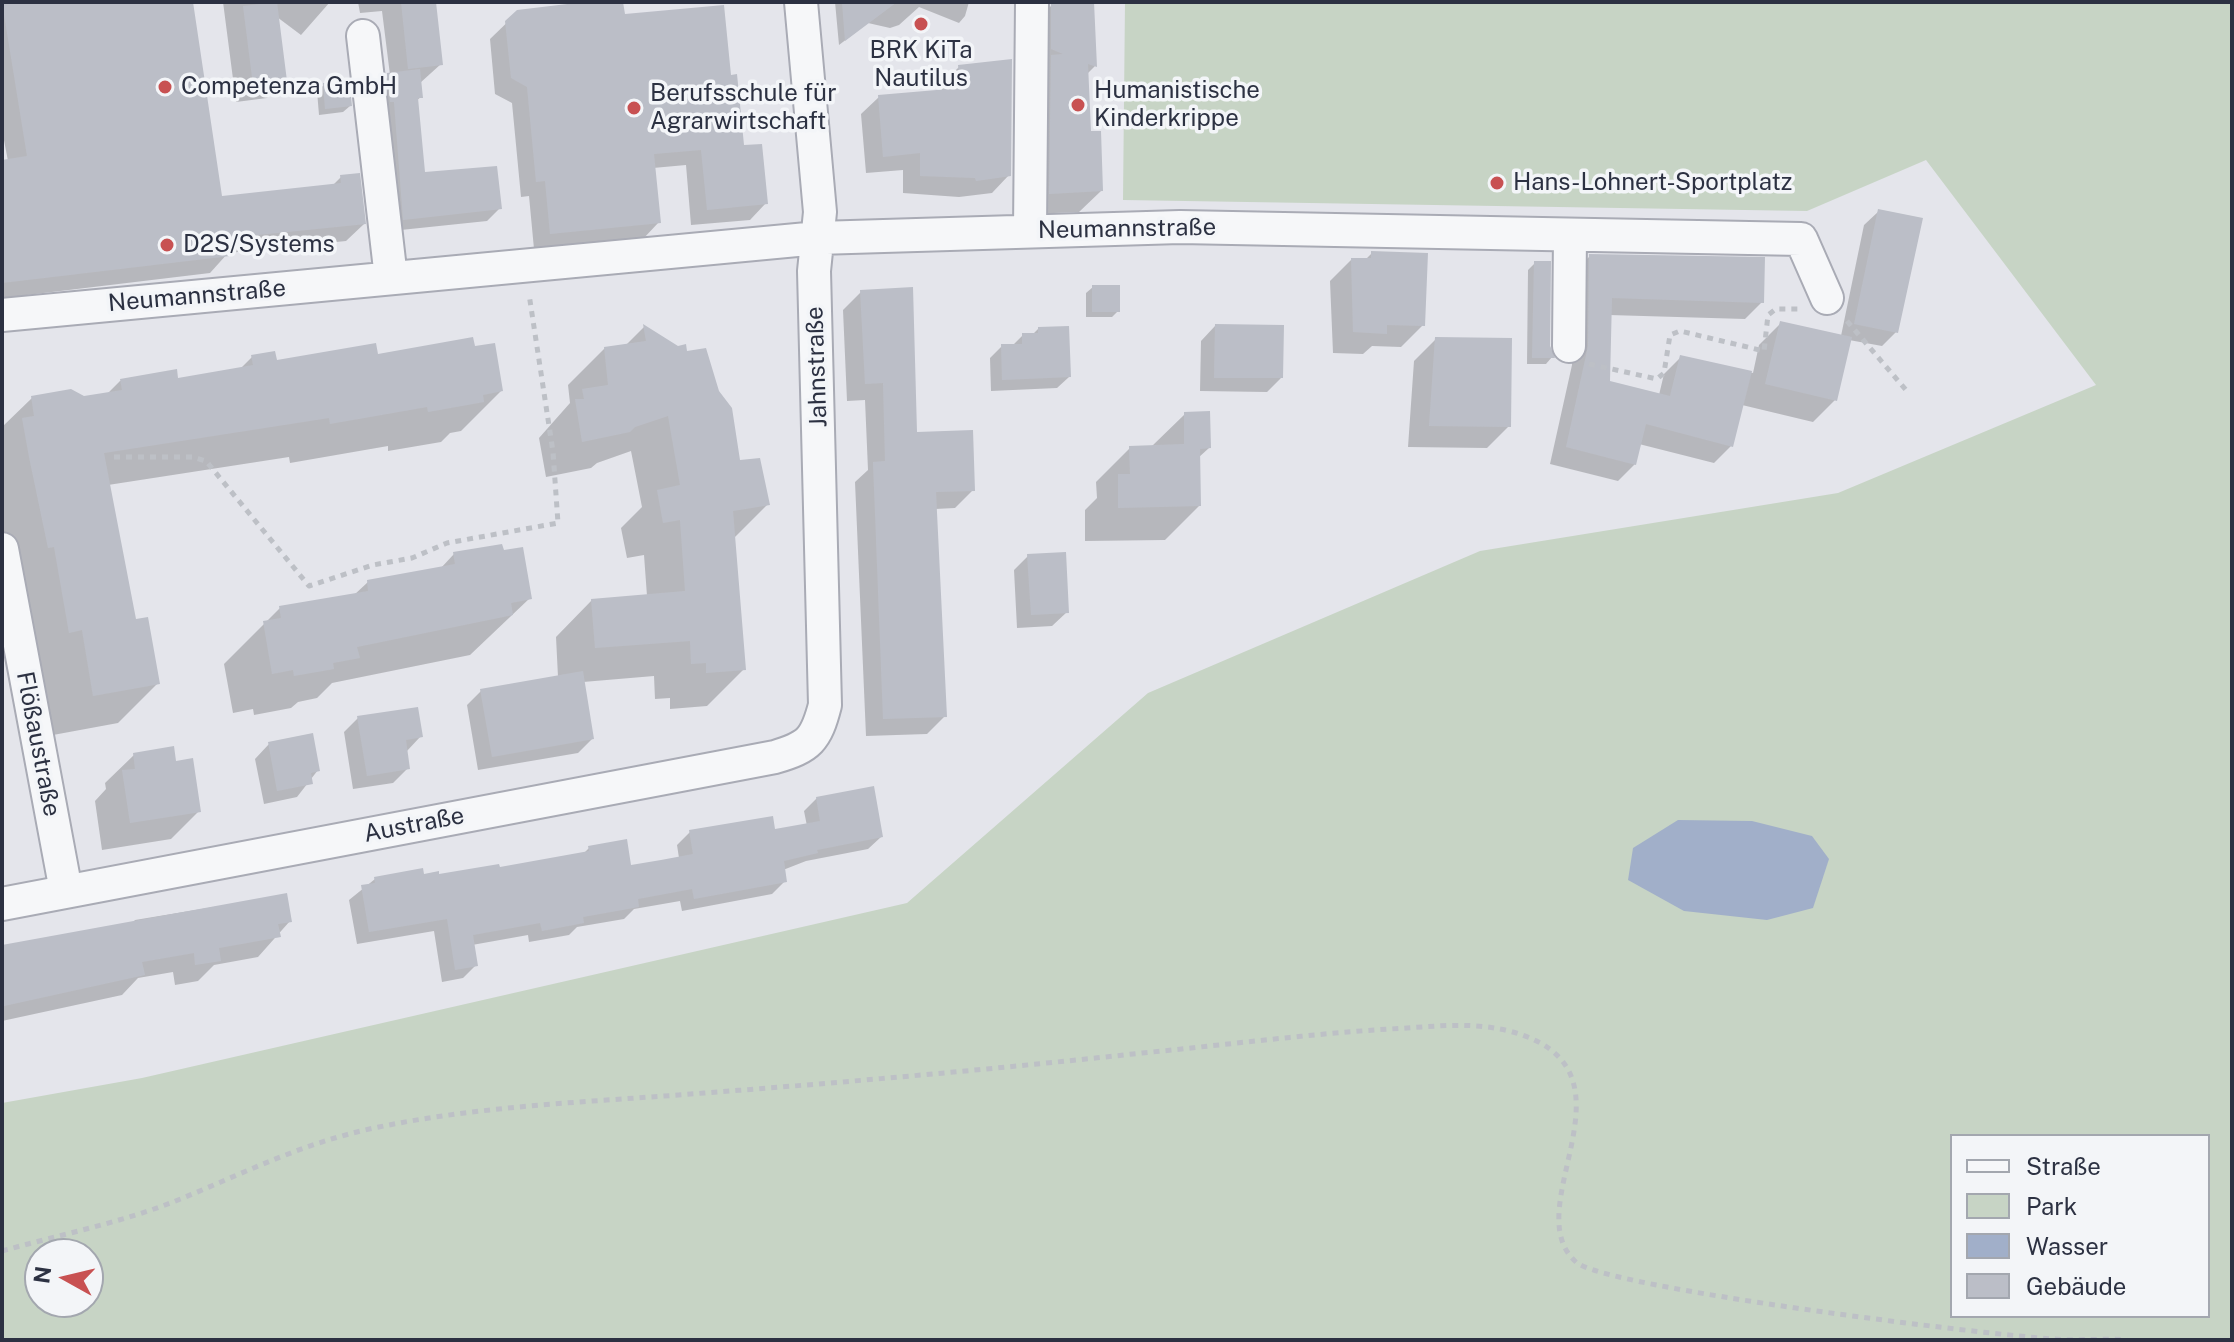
<!DOCTYPE html>
<html>
<head>
<meta charset="utf-8">
<style>
	body { margin:0 }
	#map { position:relative; width:2234px; height:1342px; overflow:hidden; background:#e4e5eb; font-family:"Public Sans",sans-serif }
	canvas { display:block }
	.frame { position:absolute; inset:0; border:4px solid #2c3142; pointer-events:none }
	.legend { position:absolute; left:1950px; top:1134px; width:260px; height:184px; box-sizing:border-box; background:#f3f5f8; border:2px solid #a3a7af; margin:0; padding:10px 14px; list-style:none; font-size:24px; color:#2c3142 }
	.legend li { display:flex; align-items:center; gap:16px; height:40px }
	.legend b { width:40px; border:2px solid #a3a7af }
	.north { position:absolute; left:24px; top:1238px; width:80px; height:80px; box-sizing:border-box; background:#f3f5f8; border:2px solid #a3a7af; border-radius:50%; rotate:278deg; font-size:22px; font-weight:700; line-height:32px; text-align:center; color:#2c3142 }
	.north::after { content:''; display:block; margin:auto; width:28px; height:36px; background:#c85152; clip-path:polygon(50% 0,100% 100%,50% 72%,0 100%) }
</style>
</head>
<body>
<div id="map">
<canvas width="2234" height="1342"></canvas>
<div class="frame"></div>
<ul class="legend">
<li><b style="height:10px;background:#f6f7f9"></b>Straße</li>
<li><b style="height:22px;background:#c7d4c5"></b>Park</li>
<li><b style="height:22px;background:#a1afc9"></b>Wasser</li>
<li><b style="height:22px;background:#bbbec7"></b>Gebäude</li>
</ul>
<div class="north">N</div>
</div>
<script>
const ctx = document.querySelector('canvas').getContext('2d');
ctx.lineJoin = 'round';
function fill(path, color) {
  ctx.fillStyle = color;
  ctx.fill(path, 'evenodd');
}
function stroke(path, color, width, dash) {
  ctx.strokeStyle = color;
  ctx.lineWidth = width;
  ctx.lineCap = dash ? 'butt' : 'round';
  ctx.setLineDash(dash || []);
  ctx.stroke(path);
}
function drawText(font, color, halo, rows, align = 'center') {
  ctx.font = font + ' "Public Sans",sans-serif';
  ctx.lineWidth = 7;
  ctx.setLineDash([]);
  ctx.textBaseline = 'middle';
  ctx.strokeStyle = halo;
  ctx.fillStyle = color;
  for (const [text, x, y, turn = 0] of rows) {
    ctx.save();
    ctx.translate(x, y);
    ctx.rotate((+turn || 0) * Math.PI / 180);
    ctx.textAlign = isNaN(turn) ? turn : align;
    if (halo) ctx.strokeText(text, 0, 0);
    ctx.fillText(text, 0, 0);
    ctx.restore();
  }
}
fill(new Path2D(`
	M1125,2H2232V1340H2V1103L142,1078L907,903L1148,693L1480,551L1838,493L2096,385L1926,160L1807,211L1123,200ZM1952,1136H2208V1316H1952ZM40,1254H88V1302H40Z`), '#c7d4c5');
fill(new Path2D(`
	M1678,820L1752,821L1812,836L1829,859L1813,908L1767,920L1684,911L1628,880L1633,848Z`), '#a1afc9');
fill(new Path2D(`
	M2,2H191L220,198L332,186L341,177L364,224L346,241L228,253L210,273L2,298V162L8,161L2,130Z
	M223,2H330L301,35L277,17L284,80L267,98L236,102Z
	M358,2H434L441,64L420,83L421,97L416,101L423,174L499,209L487,221L391,231L376,88L390,75L382,11L360,13Z
	M602,2H621L623,17L729,77L742,148L766,203L750,220L691,225L686,165L653,168L659,222L643,239L534,249L529,196L521,197L512,103L495,94L490,39L518,12Z
	M835,2H969L965,16L959,23L919,7L899,25L890,28L868,23L839,45Z
	M1093,4L1095,66L1086,75L1089,133L1101,191L1079,212L1029,214L1030,27L1052,5Z
	M959,67L1009,175L992,193L959,197L903,193V170L866,173L861,114L879,97L942,91L941,85Z
	M324,85L350,106L343,112L319,115L317,91Z
	M1879,211L1896,332L1882,346L1849,340L1835,400L1813,422L1742,405L1731,446L1714,463L1639,444L1635,464L1618,481L1550,464L1572,365L1573,273L1590,256L1762,302L1745,319L1609,315L1608,383L1659,395L1664,374L1681,357L1753,373L1759,345L1781,323L1841,336L1864,225Z
	M1372,253L1423,325L1401,347L1372,346L1363,354L1333,353L1330,281L1351,260H1365Z
	M1535,263L1552,357L1546,364H1527L1528,270Z
	M1093,287L1118,311L1112,317H1086V293Z
	M861,292L915,434L973,490L955,508L935,509L945,716L927,734L866,736L855,482L868,470L865,400L847,401L843,310Z
	M1215,326L1281,378L1267,392L1200,391L1201,341Z
	M644,327L768,504L733,539L744,669L707,706L670,709V698L655,699L654,676L583,682L592,739L578,753L478,770L467,705L481,691L558,677L556,637L592,600L647,596L644,555L627,558L621,528L642,507L631,451L597,463L591,468L546,477L539,438L570,403L568,385L605,348L625,346Z
	M1038,329L1069,377L1057,388L991,391L990,358L1002,346H1012L1023,335H1032Z
	M1436,339L1509,426L1487,448L1408,447L1414,361Z
	M473,349L501,391L461,431L450,433L441,442L388,451V446L290,463L289,457L108,485L134,621L158,683L118,723L53,735L42,669L29,672L2,556V427L32,398H83L107,394L120,381L177,380L240,369L252,357L275,362Z
	M1185,414L1209,448L1198,458L1199,506L1165,540L1085,541V510L1097,498L1096,482L1130,448L1151,447Z
	M454,554L530,598L470,655L332,683L317,698L298,702L291,708L254,715L253,709L233,713L224,664L280,608L354,595L368,582L440,569Z
	M1028,556L1067,612L1052,626L1017,628L1014,570Z
	M358,718L421,736L406,752L408,768L393,783L353,789L344,732Z
	M269,744L318,770L297,797L264,804L255,759Z
	M134,755L174,763L199,811L171,839L102,850L95,801L106,789L105,783Z
	M817,798L881,837L868,849L806,861L783,870L785,881L772,894L682,911L680,901L634,909L624,919L577,927L569,935L529,942L528,935L472,945L476,965L463,978L442,982L434,931L357,944L349,900L375,879L437,877L498,869L582,855L589,848L630,867L679,858L677,845L690,832H774L807,826L804,811Z
	M286,895L290,921L258,957L214,965L198,981L175,985L173,972L138,978L122,995L2,1021V949L131,925L135,920Z`), '#0003');
fill(new Path2D(`
	M2,2H193L222,196L341,183L340,175L360,173L366,224L228,238L230,256L2,283V160L27,156Z
	M277,2L287,81L253,85L243,6Z
	M401,2H436L443,65L408,69Z
	M584,2H623L625,14L724,5L731,75L737,74L744,145L762,144L768,204L707,210L701,150L654,154L661,223L550,234L545,181L536,182L527,87L511,78L505,21L517,10Z
	M842,2H897L845,41Z
	M1094,2L1097,67L1088,64L1091,131H1101L1103,191L1049,194L1051,55L1063,54L1051,49V3Z
	M1012,59L1011,176L976,181L975,178L920,176V153L883,157L878,95L960,88L958,65Z
	M420,69L423,98H418L425,172L497,166L502,209L403,220L394,102H390L387,76V73Z
	M349,80L352,106L325,109L323,83Z
	M1878,209L1923,218L1898,333L1854,324Z
	M1371,251L1428,253L1425,326L1387,325V334L1353,332L1351,258H1371Z
	M1589,254L1765,257L1764,303L1612,298L1610,381L1670,396L1680,355L1752,371L1733,447L1646,424L1636,465L1566,447L1588,346Z
	M1534,261H1551L1550,346L1555,358H1532Z
	M1092,285H1120V312H1092Z
	M913,287L917,432L973,430L975,491L936,492L947,717L883,719L873,462L885,461L883,383L865,384L860,290Z
	M1780,321L1852,337L1837,401L1765,384Z
	M643,324L678,346L686,344L687,351L706,348L719,391L732,408L740,460L760,458L770,505L733,511L746,670L706,673V663L691,664L690,641L595,648L591,599L685,591L680,520L663,523L657,490L680,485L668,416L635,427L630,432L582,442L575,399H584L582,389L608,385L604,347L646,341Z
	M1215,324L1284,325L1283,378H1214Z
	M1069,326L1071,377L1002,380L1001,344H1022V333H1038V327Z
	M473,337L475,346L495,343L503,391L483,395L484,402L428,412L427,407L330,424L329,418L104,453L136,619L148,617L160,684L93,696L82,630L69,633L54,547L48,548L29,457L22,418L34,416L31,396L71,389L84,396L122,390L120,379L177,369L178,378L253,365L251,355L275,351L277,360L376,343L378,354Z
	M1435,337L1512,338L1511,427L1429,426Z
	M1210,411L1211,448L1200,449L1201,506L1118,508V474H1130L1129,446L1184,444V412Z
	M502,544L504,550L523,547L532,599L511,603L513,615L357,647L360,658L333,663L334,669L294,676L293,670L272,674L263,621L281,618L279,606L368,591L367,580L455,564L453,552Z
	M1066,552L1069,613L1031,615L1027,554Z
	M583,671L594,739L492,757L480,689Z
	M418,707L423,737L406,740L410,769L367,776L357,716Z
	M313,733L320,771L311,773L313,784L277,791L268,742Z
	M174,746L176,761L193,758L201,812L130,823L122,770L135,769L133,753Z
	M874,786L883,837L817,850L818,853L784,861L787,882L694,899L692,889L638,899L639,907L583,917L584,923L542,931L540,923L473,935L478,966L455,970L447,919L369,932L361,885L375,883L374,877L423,868L424,874L439,871V874L499,864L500,867L589,851L588,846L627,839L631,865L661,860L693,854L689,830L773,816L775,829L820,821L816,797Z
	M287,893L292,922L278,924L281,937L219,948L221,961L195,965L194,953L142,962L145,975L4,1006L2,945Z`), '#bbbec7');
const minor = new Path2D(`
	M363,36L391,278
	M1030,230L1032,2
	M2,315L818,238L1180,227L1801,239L1827,298
	M1569,346L1570,235
	M2,549L66,891
	M2,904L775,757C809,747 816,740 825,705L814,271L820,212L801,2`);
stroke(minor, '#a9abb5', 36);
stroke(new Path2D(`
	M1847,321L1906,390
	M1589,364L1657,379L1664,373L1670,335L1680,331L1764,351L1768,315L1776,309H1798
	M114,457H192L206,461L309,586L373,565L412,558L447,543L558,523L553,452L529,294
	M2,1251C59,1235 119,1223 173,1202C243,1174 299,1144 374,1128C483,1105 593,1102 704,1093C850,1082 996,1069 1142,1053C1225,1045 1307,1034 1390,1029C1430,1027 1470,1021 1509,1031C1651,1068 1514,1207 1576,1262C1604,1288 1995,1336 2055,1339C2079,1341 2103,1338 2127,1340`), '#bdc0c6', 5, [6, 6]);
stroke(minor, '#f6f7f9', 32);
for (const [x, y, r, color] of [
	[921,24,8,"#c85152"],
	[165,87,8,"#c85152"],
	[1078,105,8,"#c85152"],
	[634,108,8,"#c85152"],
	[1497,183,8,"#c85152"],
	[167,245,8,"#c85152"]
]) {
  const dot = new Path2D();
  dot.arc(x, y, r, 0, 2 * Math.PI);
  ctx.fillStyle = color;
  ctx.fill(dot);
  stroke(dot, '#f3f5f8', 3);
}
drawText('24px', '#2c3142', '#f3f5f8', [
	["BRK KiTa",921,51,"center"],
	["Nautilus",921,79,"center"],
	["Competenza GmbH",181,87],
	["Humanistische",1094,91],
	["Kinderkrippe",1094,119],
	["Berufsschule für",650,94],
	["Agrarwirtschaft",650,122],
	["Hans-Lohnert-Sportplatz",1513,183],
	["D2S/Systems",183,245]
], 'left');
drawText('24px', '#2c3142', '#f3f5f8', [
	["Neumannstraße",1127,229,-1],
	["Neumannstraße",197,296,-5],
	["Jahnstraße",817,367,-92],
	["Flößaustraße",38,744,79],
	["Austraße",414,825,-11]
]);
</script>
</body>
</html>
